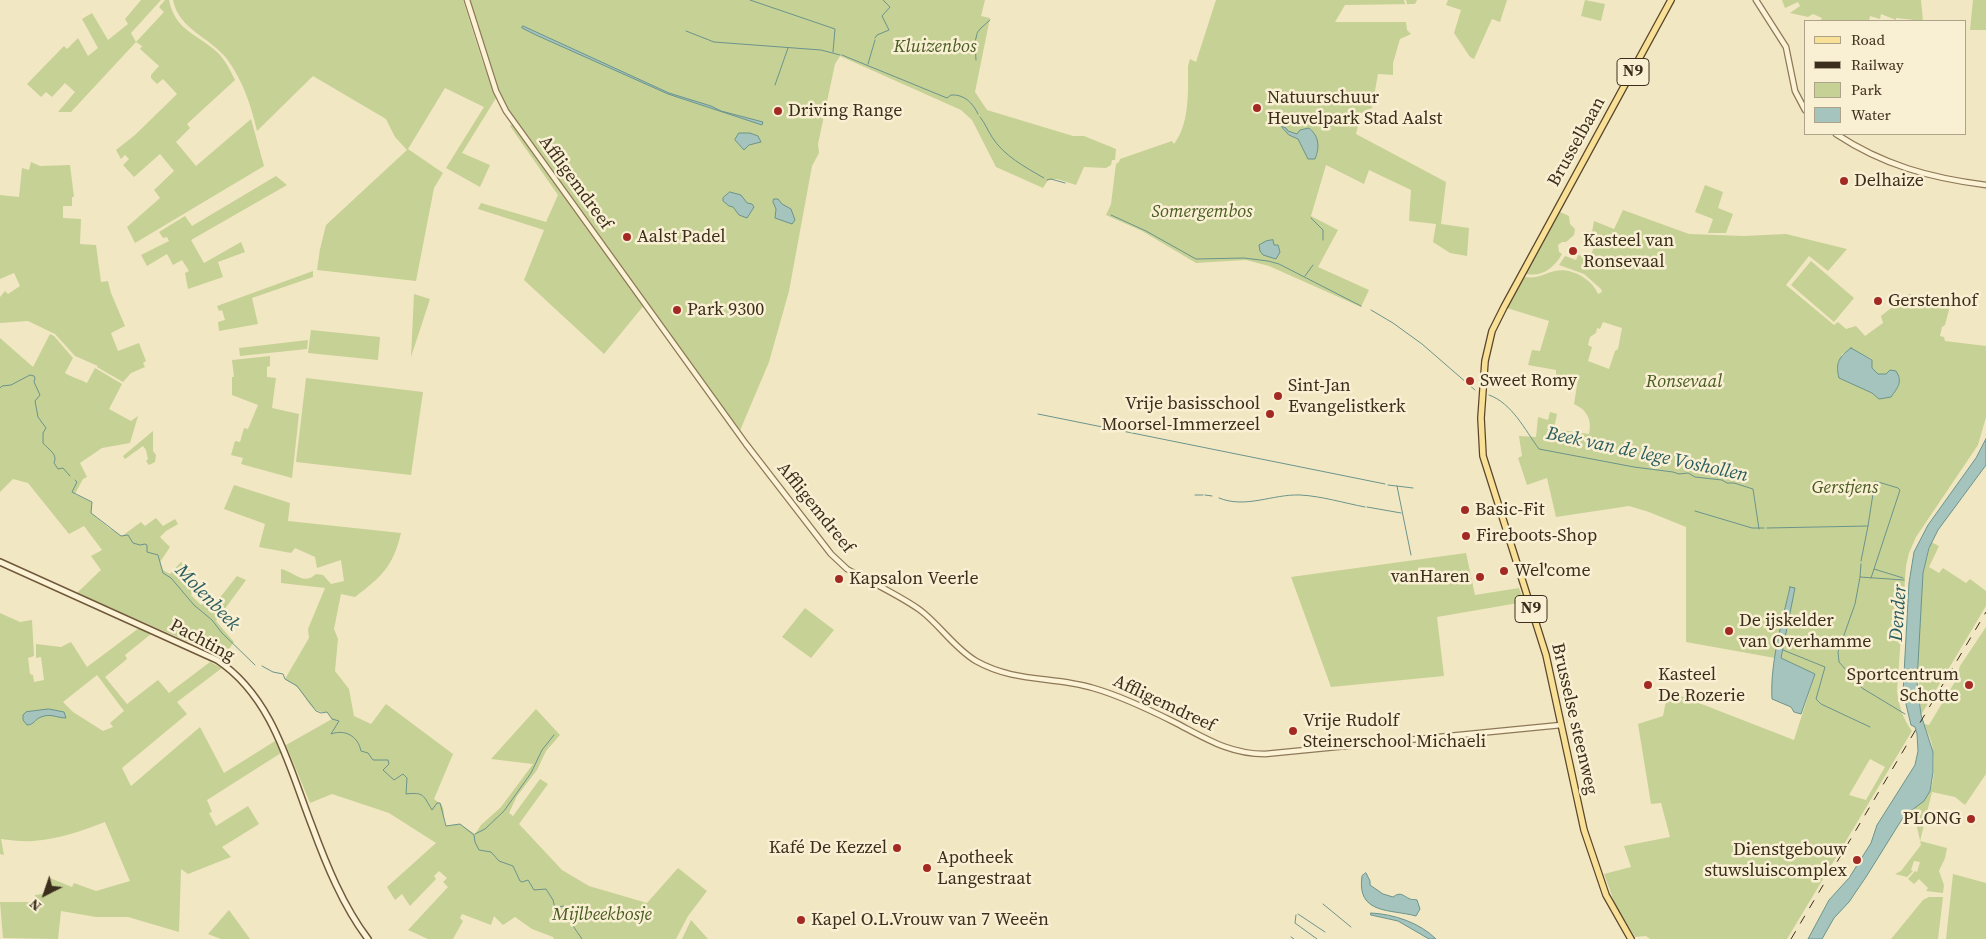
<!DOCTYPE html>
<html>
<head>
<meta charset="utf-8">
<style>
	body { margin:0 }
	#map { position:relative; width:1986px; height:939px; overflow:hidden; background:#f2e7c3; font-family:"Source Serif 4",serif }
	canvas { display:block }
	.legend { position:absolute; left:1804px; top:20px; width:162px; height:115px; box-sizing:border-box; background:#f9f0d3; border:1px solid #ada28a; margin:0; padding:6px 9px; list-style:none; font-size:15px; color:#3c2e1d }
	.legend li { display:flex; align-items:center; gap:10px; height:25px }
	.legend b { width:25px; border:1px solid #ada28a }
	.north { position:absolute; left:20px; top:869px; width:50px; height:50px; -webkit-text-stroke:4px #f9f0d3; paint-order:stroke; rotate:221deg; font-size:14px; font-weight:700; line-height:20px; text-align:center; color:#3c2e1d }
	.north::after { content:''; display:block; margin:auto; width:18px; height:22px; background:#3c2e1d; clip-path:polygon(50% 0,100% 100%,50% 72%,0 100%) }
</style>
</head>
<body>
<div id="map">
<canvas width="1986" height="939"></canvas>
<ul class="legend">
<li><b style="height:6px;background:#f8e197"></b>Road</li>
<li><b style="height:6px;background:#3c2e1d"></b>Railway</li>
<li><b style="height:14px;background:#c6d195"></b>Park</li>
<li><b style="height:14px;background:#a5c4bd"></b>Water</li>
</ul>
<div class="north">N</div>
</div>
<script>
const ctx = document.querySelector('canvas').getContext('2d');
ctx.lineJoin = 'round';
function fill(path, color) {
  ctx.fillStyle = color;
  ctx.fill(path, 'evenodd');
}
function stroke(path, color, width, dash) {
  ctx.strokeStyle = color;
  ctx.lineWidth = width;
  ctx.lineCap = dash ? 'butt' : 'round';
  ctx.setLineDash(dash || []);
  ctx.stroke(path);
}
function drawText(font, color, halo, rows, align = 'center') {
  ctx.font = font + ' "Source Serif 4",serif';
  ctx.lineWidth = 5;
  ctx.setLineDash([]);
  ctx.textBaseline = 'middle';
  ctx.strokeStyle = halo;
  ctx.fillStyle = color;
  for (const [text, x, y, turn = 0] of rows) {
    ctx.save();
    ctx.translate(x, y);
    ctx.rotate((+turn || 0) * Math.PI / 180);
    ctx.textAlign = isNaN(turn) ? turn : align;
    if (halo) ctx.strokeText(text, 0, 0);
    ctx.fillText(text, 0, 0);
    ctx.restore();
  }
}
fill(new Path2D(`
	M141,0H161L131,33L136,42L164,12L159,7L165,0H169C175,31 198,34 218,53C226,61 230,70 235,80L187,124L190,128L176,142L196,166L251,119L264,166L135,243L127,227L160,198L154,190L174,171L160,154L134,177L123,165L129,159L125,155L121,159L116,150L135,135L177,94L163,79L157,84L151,78V75L159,66L140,49L142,46L136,42L71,112H58L75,92L65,83L52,97L46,92L41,97L27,84L64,46L67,49L78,38L88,56L98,48L82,19L92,13L108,40L128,24L125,19Z
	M173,0H463L482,60L496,98L462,153L490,165L480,187L446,168L484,107L445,88L408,149L443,173L434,188L416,281L317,270L320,249L326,225L407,150L395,137L386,119L313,76L257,131C251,105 243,81 227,59C210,37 179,30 173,0Z
	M467,0H985L981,16L990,18L975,92L987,110L1073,136H1084L1116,149L1115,160H1112L1111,165L1106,168L1084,167L1076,185L1057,179L1048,180L1043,188L996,167L972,120L961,110L840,56L835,64L818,144L819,153L812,166L789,291L769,362L739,433L645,304L604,354L524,280L544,230L478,209L481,203L546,222L558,195L510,126L513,124L496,91Z
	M1216,0H1404L1405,4H1407L1406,0H1417L1415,4L1345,5L1335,22H1406L1407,30L1411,34L1400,39L1393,63V75L1378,74L1372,108L1361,113L1356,134L1446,182L1441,224L1469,228L1467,256L1450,253L1433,242L1436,224L1409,221L1411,190L1369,170L1364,184L1326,165L1311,216L1338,230L1318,267L1369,290L1361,307L1269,266L1246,260L1196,263L1142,231L1106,215L1111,204L1116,164L1119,162L1120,159L1172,141L1174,144C1190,123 1188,91 1188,66L1190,59L1196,62Z
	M1448,0H1507L1500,22L1492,19L1474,59L1470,57L1454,33L1461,10L1446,5Z
	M1585,0L1605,4L1601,21L1581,16Z
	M1782,0H1921L1923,21L1896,18V20L1881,14L1880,19L1870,16L1869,21H1820L1822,18L1813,14L1808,17L1790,13L1800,6L1798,2L1785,8Z
	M1973,0H1986V30H1970Z
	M31,162L40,166L70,165L74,197H72V206H63V218L81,219L80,244L96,245L101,282L108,281L111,293L125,326L111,333L118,351L139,343L146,361L143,363L145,367L131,373L123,382L97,367L98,366L75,356L55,334L28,321L0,323V297L5,291L8,294L20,286L14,273L0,279V195L19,197L22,168L29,170Z
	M276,176L287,185L191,240L204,263L241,242L245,252L218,262L223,277L188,289L185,273L189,271L182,260L173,265L167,254L147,266L141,255L169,241L167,237L163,238L159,232L185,216L192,226Z
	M1705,185L1723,192L1718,208L1733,214L1726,233H1708L1713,219L1695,212Z
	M1623,210L1689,234L1744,236L1786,234L1847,249L1828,271L1809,256L1786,285L1834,325L1838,322L1846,329L1856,326L1865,336L1883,323L1881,316L1909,294L1950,306L1945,325L1942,327L1940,336L1944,337L1945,341L1986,346V417L1978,445L1916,537L1909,553L1906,566L1897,691C1899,706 1903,719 1912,731L1787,939H1650L1646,936L1635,937L1615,904L1604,874L1631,867L1624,846L1670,837L1661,803L1651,804L1638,724L1663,716L1668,691L1794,740L1815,674L1781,658L1790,587L1775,658L1686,642V527L1649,512L1629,506L1556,517L1547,478L1527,485L1518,458L1522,456L1519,436L1536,437L1538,417L1548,420L1550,412L1557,414L1554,429L1589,434C1592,419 1587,410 1574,404L1578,379L1556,375V370L1528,365L1532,350L1540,351L1549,321L1507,308L1524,277C1539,279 1542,274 1555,271C1571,267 1592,279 1598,294L1602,292L1601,289L1584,274L1559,265L1565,256L1576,260L1578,255L1587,257L1592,252L1594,247L1592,243L1586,241L1587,231L1592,232L1594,221L1614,229ZM1603,322L1622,328L1618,349L1615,351L1609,369L1588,361L1592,347L1588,345L1590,337L1596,333L1597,328L1600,329ZM1851,349L1872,359V368L1878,374H1886L1879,399L1872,393L1841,355ZM1870,759L1885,767L1866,800L1849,795Z
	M1560,212L1569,216L1570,224L1575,229L1574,235L1566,242H1562L1558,245L1559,252L1562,254C1554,268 1543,277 1526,274Z
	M1811,261L1854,298L1834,322L1791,285Z
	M313,271V277L252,298L258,324L219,331L218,322L225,320L222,310L219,311L217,306Z
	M414,294L430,299L411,357Z
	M311,330L380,337L378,360L308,353Z
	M50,334L54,336L73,358L65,373C73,378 80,379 87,383L95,368L122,384L109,409L131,421L138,416L130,443L102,448L80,463L87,477L83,479L75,494L92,502L91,513L109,528L122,536L141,522L145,526L156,518L163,526L175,519L178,524L166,531L160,537L170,547L160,562L163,570L170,574L181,562L195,575L191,581L197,586L191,595L201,605L210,594L218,600L237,576L246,580L216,621L234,642L223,657L77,593L101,570L91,556L102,550L84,526L69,534L28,483L13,479L0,492V338L33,367Z
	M308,340L307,349L240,356L239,348Z
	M270,356V366L267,367V377L276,378L272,408L299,414L292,478L241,464L243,458L231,455L235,441L240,442L244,428L248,429L258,405L232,395V377H234L232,360Z
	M306,378L423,392L411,475L296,462Z
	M153,431V451L156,455L155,462L149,465L146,461L148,459L146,450L143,446L125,459L123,456Z
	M234,485L290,503L288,521L401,533C393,567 381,577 355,597L341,594L334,629L338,639L335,671L349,689L354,716L371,724L386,704L453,754L434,799C436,801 439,802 441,804C446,810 442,819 446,826L460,824L475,834L481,825L501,807L533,764L491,759L536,709L560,735L546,751L537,770L517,796L509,813L513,816L540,779L548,784L519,824L562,870L589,886L647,903L678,868L707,891L688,916L676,939H554L553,937L532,929L515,917L503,925L494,916L491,925L462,914L460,918L463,921L453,939H428L408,930L448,887L443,882L447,878L439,871L434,876L436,879L410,906L402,894L395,900L387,887L436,843L389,813L332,794L310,803L286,745L332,719L327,712C310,714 306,695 296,686C293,683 288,682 285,679L309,638L308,629L325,588L281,583V569C295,572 303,586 316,574L323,575L331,584L344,581L341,560L317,568L315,557L295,548L291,553L259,547L265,524L224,509Z
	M1931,542L1939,546L1929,567L1939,573L1943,568L1966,583L1970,579L1986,591V606L1921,715L1917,661L1923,573Z
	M1466,553L1475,595L1519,588L1524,602L1437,617L1444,676L1331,687L1291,577Z
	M805,608L834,630L811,658L782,637Z
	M0,613L20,622L32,620L34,656L28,658L30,674L33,675L34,682L44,680L41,657L36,658V644L61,647L71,642L87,667L139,628L151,634L125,655L127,659L105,677L127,704L158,680L169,693L210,662L222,668L177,702L187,714L122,768L131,786L200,727L224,773L275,741L281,753L207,800L212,812L209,813L216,826L248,806L259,824L222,847L231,857L188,874L181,869L179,932L128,917H96L61,911L58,939L3,938L0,902H36L35,895L55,892L50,878L72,887L74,883L96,891L130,881L105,822C82,831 58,839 33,841C22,842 11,840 1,839L4,855L0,854ZM97,675L124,711L110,723L113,727L103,731L73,712L63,702Z
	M1986,627V774L1965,805L1955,797L1932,792L1920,841L1947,848L1945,858L1939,871L1944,885L1943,893L1926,891L1928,888L1919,879L1914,884L1908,879L1915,871L1917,872L1920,862L1914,861L1911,870L1913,871L1907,877L1895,874L1901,871L1921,845L1913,809C1919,804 1925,800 1929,792C1936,779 1935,755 1931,741C1929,735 1926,730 1924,724L1929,725L1956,680L1960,666Z
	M1953,874L1986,883V939H1946Z
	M1929,897H1943L1938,939H1891L1923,900Z
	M229,910L250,939H221L208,934Z
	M691,920L708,939H682Z`), '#c6d195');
const water = new Path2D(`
	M523,26L669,93L711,106L721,111L763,122L762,125L668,94L536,35L522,28Z
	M1281,126L1286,128L1288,131L1297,134L1300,130L1309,128C1319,136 1320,147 1315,159H1308L1298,139L1289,135Z
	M739,133H750L758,136L761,142L749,145L744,150L735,140Z
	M730,192L741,195L747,203L752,204L754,207L747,218L739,215L733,207L729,206L723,201V198Z
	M774,199H778L782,204L791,209L795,220L792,224L775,218L776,209L773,202Z
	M1273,240L1274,245H1278L1280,252L1276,259L1263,255L1260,251L1259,245L1266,241Z
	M1851,348L1872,360V368L1878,374H1886L1890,370L1896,371C1903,382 1898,387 1891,397L1879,399L1872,393L1839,378C1835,363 1839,357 1851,348Z
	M1986,439V465L1938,530L1929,548L1923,573L1917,682L1921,715L1933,752V772L1930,791L1924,801L1904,816L1866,877L1849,902L1834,918L1822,939H1808L1829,900L1849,878L1871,843L1877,825L1915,765L1918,751L1917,734L1915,727L1911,725L1903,692L1909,583L1914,552L1928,525L1976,458Z
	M1790,587L1795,588L1781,658L1815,674L1801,714L1794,712L1791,707L1772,699C1770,662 1782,623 1790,587Z
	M49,709L64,712L66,718C57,718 51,713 41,717C35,719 34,725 27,725L23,720V715L26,712Z
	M1366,873L1370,881V885L1383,894L1393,897C1401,891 1403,896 1410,899C1412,900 1415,899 1417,900L1420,909L1416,916C1391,909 1356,915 1362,876Z
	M1371,913C1394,914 1420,923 1436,939H1429L1398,921L1371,915Z`);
fill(water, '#a5c4bd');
stroke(water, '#6b948c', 1);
stroke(new Path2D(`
	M750,0L835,29L833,52
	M686,31L714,42L821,50L840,55
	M977,33L981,28L990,20
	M875,38L877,35L889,30L882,16L890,7L883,0
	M975,42L977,34
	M975,43L976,60
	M842,55L947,98L951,95C964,94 973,103 978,114
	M868,64L875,40
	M775,85L788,48
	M980,117C985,123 988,131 992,137C1004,156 1025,167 1044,178
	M1047,180L1051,179L1065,183
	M1111,215L1146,231L1196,259L1244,258L1268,261L1279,264L1361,306
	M1311,218L1323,230V240
	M1305,276L1313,265
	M1371,310L1393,323L1422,344L1475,390
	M0,388L2,386L11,385L30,375L34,376L35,378L34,382L40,395L35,401L38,417L46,428L43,433V443C49,450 58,454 54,463L58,469L63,468L70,476
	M1489,395C1512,403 1525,430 1539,449L1634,467L1673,472L1679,474L1688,473L1695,477L1722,480L1727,483H1734L1753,489L1759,529
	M1038,414L1385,484
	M75,480L77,482L72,492L92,502L91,513L121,536L128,535L133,543L140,545L145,544L147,545V552L158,555L163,573L171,578L194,605L212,620L222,633L255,665
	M1388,485L1413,488
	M1397,486L1411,555
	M1195,495H1203
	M1205,495L1212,496
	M1219,498C1246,509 1272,494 1300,495C1321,496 1344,503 1365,507
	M1367,507L1401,513
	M1695,511L1752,528H1764
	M1868,526L1875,481L1898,488L1900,490L1874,569
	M1767,528L1868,526L1861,561
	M1861,564L1860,577L1904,580
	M1860,577L1855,604L1838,652L1839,662L1862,688L1905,714
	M1871,578L1874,569L1903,578
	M1783,650L1825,667L1816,699L1821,704L1870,727
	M262,666L273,672L283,674L285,679L297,686L316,711L321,713L327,712L332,719L339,721L331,734C345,729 358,736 361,751L368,753L373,760H388L389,764L383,770L394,780L403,774L407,778L406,794C424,792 423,795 432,810L437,803H440L446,826L460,824L474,835L475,842L479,850L491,852L499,861L513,866L520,881L522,882L528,880L534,890L546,889L553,900L555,908L563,906L566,907L569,920L582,939
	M475,834L485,829L504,811L531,773L542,750L554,735
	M1323,904L1351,927
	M1298,914L1325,932
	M1296,915L1295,923L1317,939
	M1291,937L1294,939`), '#6b948c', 1);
const tertiary = new Path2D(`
	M467,0L496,91L506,111L746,444L831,554L847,569C869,581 901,596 920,610C940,625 954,648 976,661C1015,683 1054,676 1093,688C1121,696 1148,709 1174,722C1205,738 1229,754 1265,754L1561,725
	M1756,0L1786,47L1795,91L1805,110
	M1836,134C1883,165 1930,178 1986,185`);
const secondary = new Path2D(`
	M0,562L217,660C273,697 289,767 312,826C326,864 343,906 368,939`);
const primary = new Path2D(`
	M1631,939L1606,895L1584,830L1546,655L1483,456L1481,418L1485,361L1492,331L1504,307L1671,0`);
stroke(tertiary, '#8e7858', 7);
stroke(secondary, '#70593b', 8);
stroke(primary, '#5b462c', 8);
stroke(tertiary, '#fcf3d7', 4.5);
stroke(secondary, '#fcf3d7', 5);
stroke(primary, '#f8e197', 5.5);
stroke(new Path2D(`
	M1791,939L1986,612`), '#3c2e1d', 1, [9, 9]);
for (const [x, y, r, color] of [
	[1257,108,5,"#a32a22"],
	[778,111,5,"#a32a22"],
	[1844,181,5,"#a32a22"],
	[627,237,5,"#a32a22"],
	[1573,251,5,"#a32a22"],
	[1878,301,5,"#a32a22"],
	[677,310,5,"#a32a22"],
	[1470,381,5,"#a32a22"],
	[1278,396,5,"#a32a22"],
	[1270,414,5,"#a32a22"],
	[1465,510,5,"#a32a22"],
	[1466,536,5,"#a32a22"],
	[1504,571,5,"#a32a22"],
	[1480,577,5,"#a32a22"],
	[839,579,5,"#a32a22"],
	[1729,631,5,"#a32a22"],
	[1648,685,5,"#a32a22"],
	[1969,685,5,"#a32a22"],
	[1293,731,5,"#a32a22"],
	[1971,819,5,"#a32a22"],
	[897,848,5,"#a32a22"],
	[1857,860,5,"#a32a22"],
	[927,868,5,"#a32a22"],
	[801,920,5,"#a32a22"]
]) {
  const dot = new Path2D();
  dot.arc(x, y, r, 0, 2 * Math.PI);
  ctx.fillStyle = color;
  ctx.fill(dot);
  stroke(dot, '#f9f0d3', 2);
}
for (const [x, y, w] of [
	[1633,72,32],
	[1531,609,32]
]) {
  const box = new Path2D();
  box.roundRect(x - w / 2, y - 13.5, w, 27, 4);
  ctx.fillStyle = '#f9f0d3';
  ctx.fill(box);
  stroke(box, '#3c2e1d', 1);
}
drawText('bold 16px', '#3c2e1d', null, [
	["N9",1633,72],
	["N9",1531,609]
]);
drawText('italic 18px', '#485b22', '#f9f0d3', [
	["Kluizenbos",935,47],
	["Somergembos",1202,212],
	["Ronsevaal",1684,382],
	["Gerstjens",1845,488],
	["Mijlbeekbosje",602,915]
]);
drawText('18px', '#3c2e1d', '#f9f0d3', [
	["Natuurschuur",1267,98],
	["Heuvelpark Stad Aalst",1267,119],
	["Driving Range",788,111],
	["Delhaize",1854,181],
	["Aalst Padel",637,237],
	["Kasteel van",1583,241],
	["Ronsevaal",1583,262],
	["Gerstenhof",1888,301],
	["Park 9300",687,310],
	["Sweet Romy",1480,381],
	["Sint-Jan",1288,386],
	["Evangelistkerk",1288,407],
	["Vrije basisschool",1260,404,"right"],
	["Moorsel-Immerzeel",1260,425,"right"],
	["Basic-Fit",1475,510],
	["Fireboots-Shop",1476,536],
	["Wel'come",1514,571],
	["vanHaren",1470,577,"right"],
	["Kapsalon Veerle",849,579],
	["De ijskelder",1739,621],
	["van Overhamme",1739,642],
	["Kasteel",1658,675],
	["De Rozerie",1658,696],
	["Sportcentrum",1959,675,"right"],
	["Schotte",1959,696,"right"],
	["Vrije Rudolf",1303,721],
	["Steinerschool Michaeli",1303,742],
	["PLONG",1961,819,"right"],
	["Kafé De Kezzel",887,848,"right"],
	["Dienstgebouw",1847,850,"right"],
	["stuwsluiscomplex",1847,871,"right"],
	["Apotheek",937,858],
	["Langestraat",937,879],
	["Kapel O.L.Vrouw van 7 Weeën",811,920]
], 'left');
drawText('18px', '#3c2e1d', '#f9f0d3', [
	["Brusselbaan",1577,142,-61],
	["Affligemdreef",575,183,54],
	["Affligemdreef",815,508,51],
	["Pachting",202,641,28],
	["Affligemdreef",1164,704,25],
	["Brusselse steenweg",1574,719,77]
]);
drawText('italic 19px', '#2b5d5e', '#f9f0d3', [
	["Beek van de lege Voshollen",1647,455,12],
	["Molenbeek",207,598,46],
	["Dender",1899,613,-86]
]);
</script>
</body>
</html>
